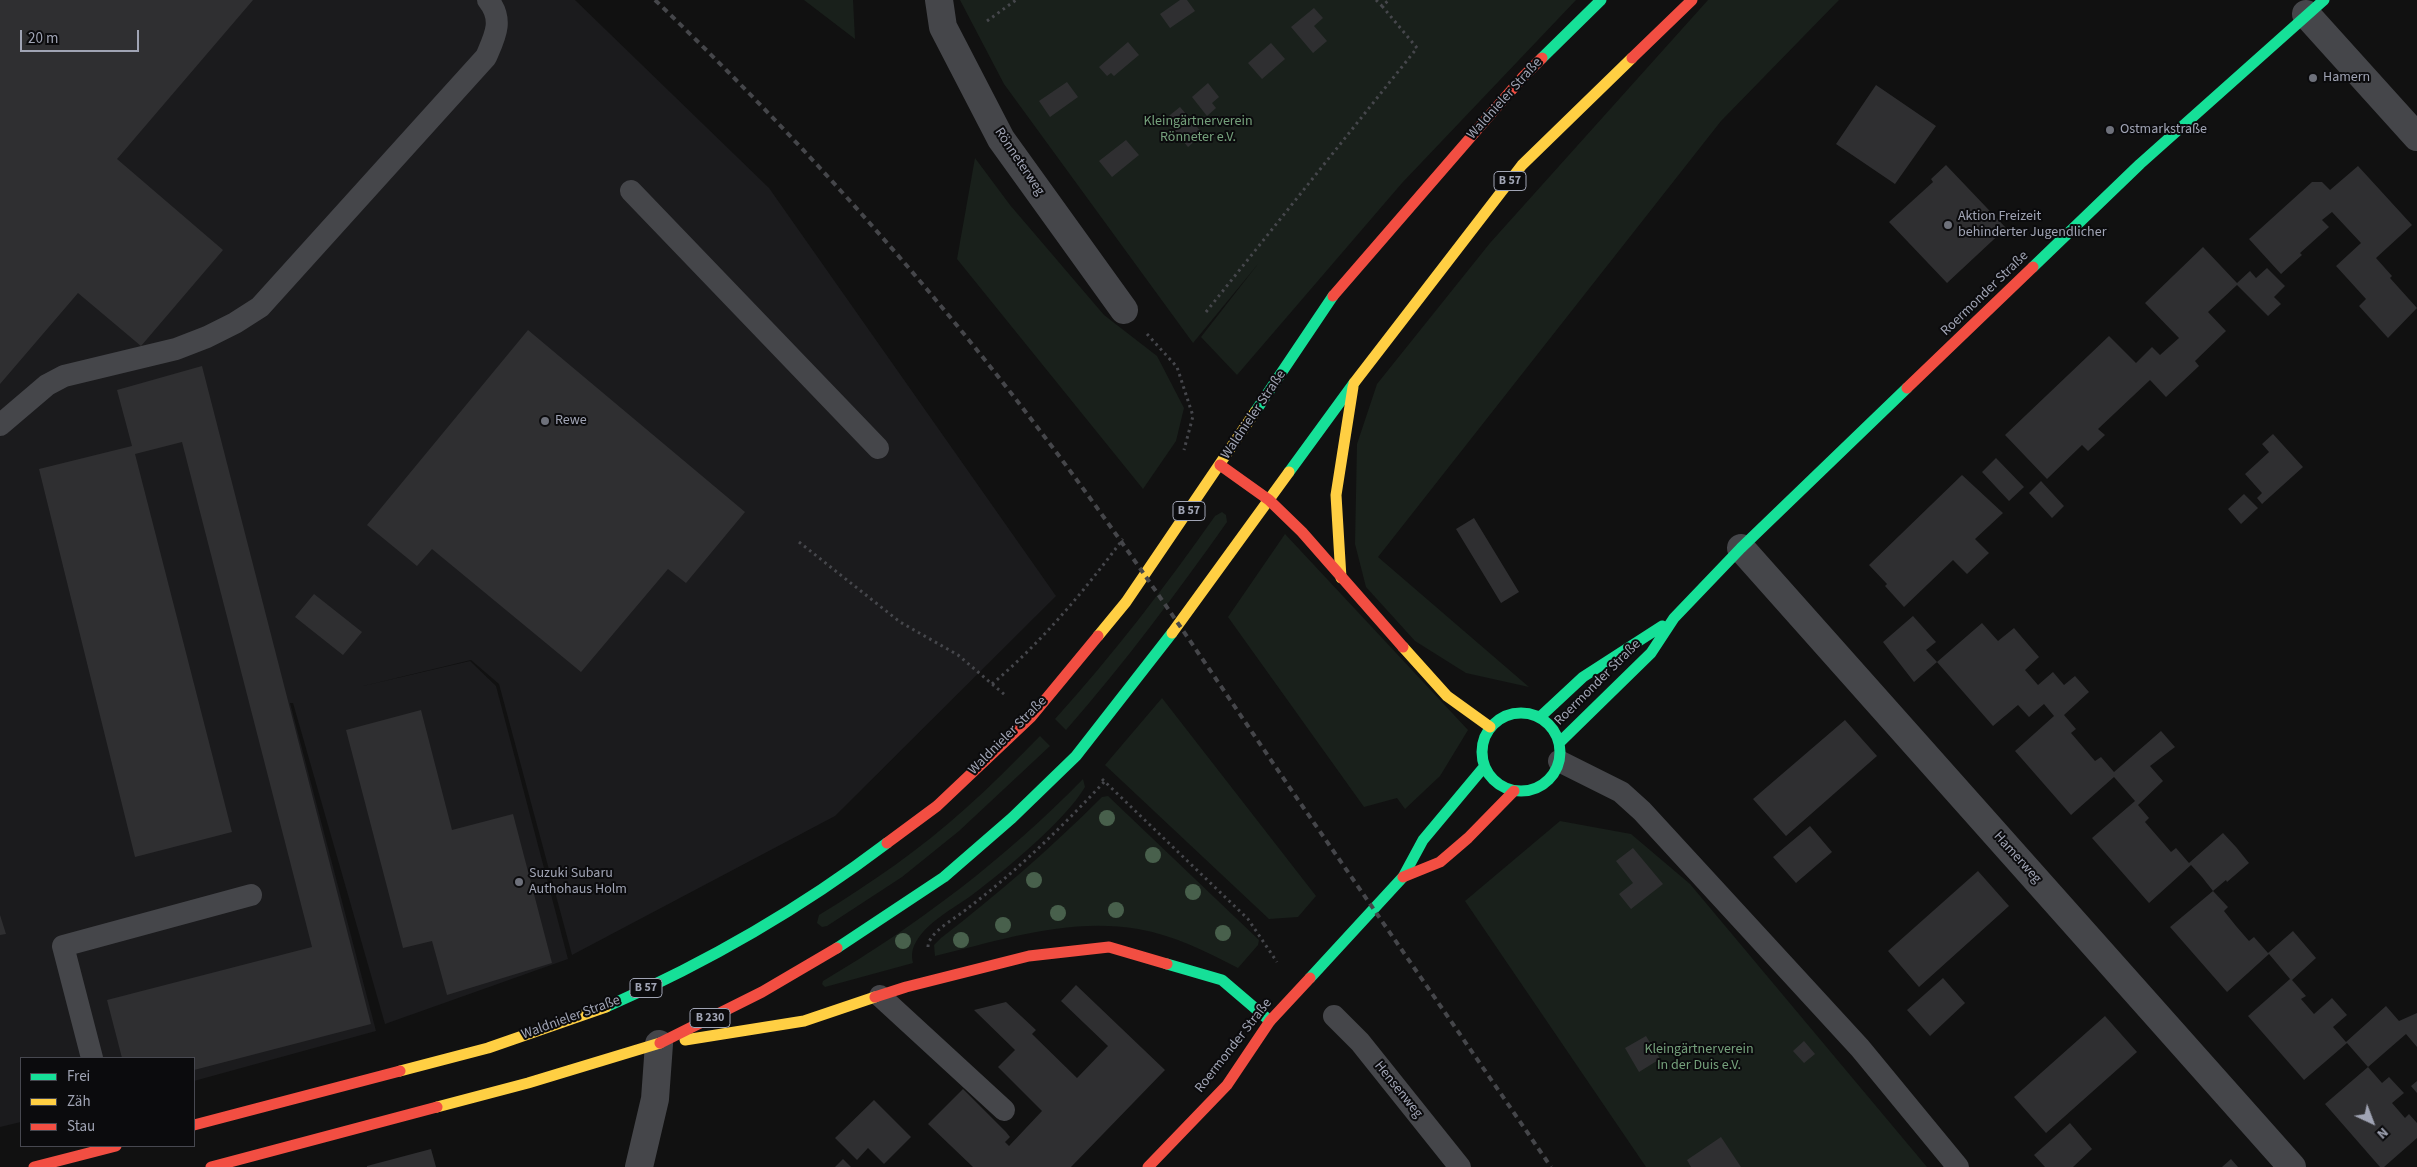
<!DOCTYPE html>
<html>
<head>
<meta charset="utf-8">
<style>
	body { margin:0 }
	#map { position:relative; width:2417px; height:1167px; overflow:hidden; background:#111; font-family:"Source Sans 3",sans-serif }
	canvas { display:block }
	.legend { position:absolute; left:20px; top:1057px; width:175px; height:90px; box-sizing:border-box; background:#0b0b0d; border:1px solid #474850; margin:0; padding:6px 9px; list-style:none; font-size:15px; color:#a0a4b4 }
	.legend li { display:flex; align-items:center; gap:10px; height:25px }
	.legend b { width:25px; border:1px solid #474850 }
	.north { position:absolute; left:2347px; top:1097px; width:50px; height:50px; -webkit-text-stroke:4px #0b0b0d; paint-order:stroke; rotate:137deg; font-size:14px; font-weight:700; line-height:20px; text-align:center; color:#a0a4b4 }
	.north::after { content:''; display:block; margin:auto; width:18px; height:22px; background:#a0a4b4; clip-path:polygon(50% 0,100% 100%,50% 72%,0 100%) }
	.scale { position:absolute; left:20px; top:30px; width:119px; height:22px; box-sizing:border-box; border:2px solid #a0a4b4; border-top:0; padding-left:6px; font-size:15px; line-height:18px; white-space:nowrap; color:#a0a4b4; -webkit-text-stroke:4px #0b0b0d; paint-order:stroke }
</style>
</head>
<body>
<div id="map">
<canvas width="2417" height="1167"></canvas>
<ul class="legend">
<li><b style="height:6px;background:#16e098"></b>Frei</li>
<li><b style="height:6px;background:#ffcf43"></b>Zäh</li>
<li><b style="height:6px;background:#f24e42"></b>Stau</li>
</ul>
<div class="north">N</div>
<div class="scale">20 m</div>
</div>
<script>
const ctx = document.querySelector('canvas').getContext('2d');
ctx.lineJoin = 'round';
function fill(path, color) {
  ctx.fillStyle = color;
  ctx.fill(path, 'evenodd');
}
function stroke(path, color, width, dash) {
  ctx.strokeStyle = color;
  ctx.lineWidth = width;
  ctx.lineCap = dash ? 'butt' : 'round';
  ctx.setLineDash(dash || []);
  ctx.stroke(path);
}
function drawText(font, color, halo, rows, align = 'center') {
  ctx.font = font + ' "Source Sans 3",sans-serif';
  ctx.lineWidth = 4;
  ctx.setLineDash([]);
  ctx.textBaseline = 'middle';
  ctx.strokeStyle = halo;
  ctx.fillStyle = color;
  for (const [text, x, y, turn = 0] of rows) {
    ctx.save();
    ctx.translate(x, y);
    ctx.rotate((+turn || 0) * Math.PI / 180);
    ctx.textAlign = isNaN(turn) ? turn : align;
    if (halo) ctx.strokeText(text, 0, 0);
    ctx.fillText(text, 0, 0);
    ctx.restore();
  }
}
fill(new Path2D(`
	M0,0H575L769,188L1056,596L835,816L572,955L499,684L471,660L359,687L470,661L496,686L568,959L385,1024L293,703H290L376,1031L194,1081V1058H21V1122L0,1127Z`), '#1b1b1d');
fill(new Path2D(`
	M804,0H853L855,39Z
	M960,0H1576L1402,183L1237,375L1201,337L1258,264L1193,343L1004,84Z
	M1708,0H1839L1721,121L1378,557L1529,687L1466,673L1415,641L1366,587L1355,544L1357,444L1377,384L1490,243Z
	M975,158L1010,205L1104,315L1157,356L1184,408L1176,441L1143,489L957,259Z
	M1222,512L1226,515L1227,522C1176,594 1124,664 1066,730L1055,719C1113,655 1165,587 1215,516Z
	M1285,534L1468,730L1440,776L1405,809L1397,798L1364,807L1228,617Z
	M1162,698L1316,896L1298,917L1269,919L1105,765Z
	M1040,736L1050,746L959,831L902,877L827,926L822,927L817,923L819,915C870,884 922,848 966,808C992,785 1016,760 1040,736Z
	M1083,779L1085,787C1065,821 1004,871 972,895C954,908 927,922 916,942C912,949 911,955 913,963L825,987L822,984L823,981C918,925 1006,858 1083,779Z
	M1108,796L1259,940L1258,945L1238,968C1207,952 1174,935 1138,929C1069,917 1001,940 935,956L934,945L941,938C998,894 1051,848 1102,797Z
	M1560,821L1631,834L1690,884L1927,1167H1646L1465,901Z`), '#19201b');
fill(new Path2D(`
	M0,0H253L117,159L223,250L141,346L78,293L0,384Z
	M1180,0H1187L1195,11L1170,28L1160,14Z
	M1314,8L1323,18L1314,26L1327,41L1313,53L1291,27Z
	M1128,42L1139,55L1114,76L1111,73L1107,76L1099,67Z
	M1271,43L1285,59L1262,79L1248,63Z
	M1067,82L1078,97L1050,117L1039,101Z
	M1208,83L1219,97L1212,103L1216,108L1207,116L1192,97Z
	M1876,85L1936,126L1895,184L1836,144Z
	M1180,107L1203,134L1188,147L1165,119Z
	M1126,140L1139,155L1112,177L1099,161Z
	M1946,165L2006,228L1947,283L1889,222L1933,182L1931,179Z
	M2358,166L2412,225L2376,258L2392,276L2390,278L2417,308L2388,338L2359,306L2366,299L2336,266L2361,243L2332,212L2322,220L2329,227L2300,253L2302,255L2281,274L2249,239L2312,182H2322L2330,190Z
	M2203,247L2237,283L2250,271L2256,278L2267,268L2285,286L2274,297L2281,304L2268,316L2237,285L2208,312L2226,331L2195,361L2199,366L2166,397L2150,380L2098,429L2105,435L2088,451L2082,445L2047,479L2005,435L2109,336L2136,363L2152,347L2160,355L2179,338L2145,303Z
	M528,330L745,512L686,583L668,569L581,672L432,549L417,566L367,525Z
	M202,366L371,1024L194,1070V1058H122L107,1000L312,947L182,442L135,454L232,832L135,857L39,469L132,446L117,390Z
	M2273,434L2303,467L2262,504L2257,498L2262,493L2245,474L2269,452L2262,444Z
	M1996,458L2024,487L2009,501L1982,472Z
	M1962,475L2003,513L1975,539L1989,553L1967,574L1953,560L1904,607L1885,586L1887,584L1869,565Z
	M2041,481L2064,506L2052,518L2029,493Z
	M2244,494L2258,508L2241,524L2228,509Z
	M1474,518L1519,592L1501,603L1456,529Z
	M314,594L362,632L343,655L295,617Z
	M1913,616L1936,642L1926,650L1937,662L1914,682L1883,642Z
	M1982,623L1998,641L2014,628L2039,657L2025,670L2038,685L2053,672L2064,685L2075,676L2089,692L2064,715L2076,729L2071,733L2095,761L2101,757L2114,772L2161,731L2175,747L2150,766L2163,781L2138,805L2149,818L2145,822L2171,852L2176,848L2189,863L2223,833L2236,847L2249,863L2227,882L2226,880L2213,891L2228,907L2224,911L2236,926L2249,941L2254,937L2268,953L2293,931L2316,958L2292,980L2306,996L2301,999L2314,1014L2332,998L2347,1015L2333,1027L2346,1042L2386,1006L2399,1021L2417,1013V1047L2406,1034L2368,1067L2347,1043L2304,1080L2248,1016L2290,979L2269,954L2227,992L2170,927L2213,891L2202,877L2191,865L2149,903L2092,838L2135,801L2114,777L2071,815L2015,751L2054,716L2044,704L2029,717L2018,705L1993,726L1937,662Z
	M421,710L452,830L513,814L552,963L447,995L432,941L403,948L346,730Z
	M1845,720L1877,756L1786,836L1753,799Z
	M1810,826L1832,852L1796,883L1773,857Z
	M1633,848L1663,884L1631,909L1619,894L1633,883L1616,861Z
	M1978,871L2009,906L1919,987L1888,951Z
	M0,915L6,934L0,935Z
	M1943,978L1965,1003L1930,1036L1907,1010Z
	M1076,985L1165,1070L1071,1167H973L928,1124L963,1089L1006,1132L1010,1137L1005,1142L1009,1146L1042,1111L998,1067L1015,1050L974,1010L1006,1002L1036,1030L1032,1034L1077,1078L1108,1046L1061,1001Z
	M2105,1016L2137,1052L2046,1133L2014,1097Z
	M1646,1036L1660,1059L1639,1072L1625,1048Z
	M1804,1041L1815,1054L1804,1063L1793,1051Z
	M2368,1067L2382,1083L2389,1077L2404,1093L2392,1103L2405,1118L2409,1114L2417,1123V1138L2384,1167H2380L2325,1104Z
	M2417,1081V1093L2411,1086Z
	M874,1100L911,1137L884,1164L868,1148L857,1160L835,1138Z
	M2070,1123L2092,1149L2073,1167H2045L2034,1155Z
	M1721,1137L1741,1167H1691L1687,1160Z
	M431,1149L436,1167H367V1166Z
	M843,1159L851,1167H835Z
	M2231,1159L2238,1167H2222Z`), '#2f2f31');
stroke(new Path2D(`
	M1376,0L1382,6L1389,0
	M987,21L1016,0
	M1206,312L1417,48L1382,6
	M1147,334L1177,367L1193,416L1184,450
	M799,542L900,622L958,655L1005,695
	M992,684C1042,642 1084,591 1123,539
	M1102,779L1248,919L1277,962
	M928,947C928,932 958,917 968,908C1018,870 1062,827 1105,781`), '#46474c', 3, [2.5, 4]);
stroke(new Path2D(`
	M631,191L878,448
	M0,425L47,385L64,376L176,349L207,337L235,323L260,307L486,57C495,36 504,20 488,0
	M1559,761L1621,792L1642,811L1860,1048L1958,1167
	M880,996L1004,1110
	M1334,1016L1360,1042L1460,1167
	M92,1058L63,946L251,895`), '#45464a', 22);
stroke(new Path2D(`
	M939,0L943,27L1001,139L1124,310
	M2306,14L2417,137
	M1741,548L2292,1167
	M639,1167L655,1099L659,1044`), '#45464a', 28);
stroke(new Path2D(`
	M1542,58L1601,0
	M2033,267L2140,164L2324,0
	M1255,412L1333,296
	M1289,472L1354,383
	M1482 752a39 39 0 1 1 78 0a39 39 0 1 1-78 0Z
	M1540,717L1583,677L1662,626
	M1560,742L1651,653L1674,618L1741,548L1907,388
	M837,948L944,877L1012,818L1076,756L1172,633
	M1167,964L1222,980L1270,1021
	M1310,978L1403,877L1423,840L1484,767
	M606,1007C706,963 800,909 887,843`), '#16e098', 11);
stroke(new Path2D(`
	M1354,383L1522,165L1632,58
	M1341,578L1336,495L1353,387
	M1172,633L1289,472
	M1098,636L1126,602L1255,412
	M1403,647L1447,696L1490,727
	M685,1040L804,1021L875,997
	M400,1071L488,1048L606,1007
	M437,1107L528,1083L660,1043`), '#ffcf43', 11);
stroke(new Path2D(`
	M1632,58L1692,0
	M1333,296L1522,78L1542,58
	M1907,388L2033,267
	M1220,465L1269,500L1302,532L1403,647
	M887,843L937,806L1031,717L1098,636
	M1403,877L1440,862L1468,838L1514,791
	M875,997L906,987L1029,956L1109,947L1167,964
	M660,1043L762,992L837,948
	M194,1125L400,1071
	M34,1167L116,1146
	M211,1167L437,1107
	M1148,1167L1227,1085L1270,1021L1310,978`), '#f24e42', 11);
stroke(new Path2D(`
	M655,0C796,135 927,281 1044,436C1135,556 1218,683 1303,807C1386,927 1469,1047 1551,1167`), '#45464a', 4, [6, 5]);
ctx.fillStyle = '#48604c';
for (const [x, y] of [
	[1107,818],
	[1153,855],
	[1034,880],
	[1193,892],
	[1116,910],
	[1058,913],
	[1003,925],
	[1223,933],
	[961,940],
	[903,941]
]) {
  ctx.beginPath();
  ctx.arc(x, y, 8, 0, 2 * Math.PI);
  ctx.fill();
}
for (const [x, y, r, color] of [
	[2313,78,5,"#6e717b"],
	[2110,130,5,"#6e717b"],
	[1948,225,5,"#6e717b"],
	[545,421,5,"#6e717b"],
	[519,882,5,"#6e717b"]
]) {
  const dot = new Path2D();
  dot.arc(x, y, r, 0, 2 * Math.PI);
  ctx.fillStyle = color;
  ctx.fill(dot);
  stroke(dot, '#0b0b0d', 2);
}
for (const [x, y, w] of [
	[1510,181,32],
	[1189,511,32],
	[646,988,32],
	[710,1018,40]
]) {
  const box = new Path2D();
  box.roundRect(x - w / 2, y - 9.5, w, 19, 4);
  ctx.fillStyle = '#0b0b0d';
  ctx.fill(box);
  stroke(box, '#a0a4b4', 1);
}
drawText('bold 12px', '#a0a4b4', null, [
	["B 57",1510,181],
	["B 57",1189,511],
	["B 57",646,988],
	["B 230",710,1018]
]);
drawText('14px', '#a0a4b4', '#0b0b0d', [
	["Hamern",2323,78],
	["Ostmarkstraße",2120,130],
	["Aktion Freizeit",1958,217],
	["behinderter Jugendlicher",1958,233],
	["Rewe",555,421],
	["Suzuki Subaru",529,874],
	["Authohaus Holm",529,890]
], 'left');
drawText('14px', '#a0a4b4', '#0b0b0d', [
	["Waldnieler Straße",1505,99,-48],
	["Rönneterweg",1019,162,56],
	["Roermonder Straße",1985,294,-44],
	["Waldnieler Straße",1254,415,-56],
	["Roermonder Straße",1598,683,-45],
	["Waldnieler Straße",1008,736,-45],
	["Hamerweg",2017,858,48],
	["Waldnieler Straße",571,1018,-20],
	["Roermonder Straße",1234,1046,-52],
	["Hensenweg",1398,1090,51]
]);
drawText('14px', '#75a17c', '#0b0b0d', [
	["Kleingärtnerverein",1198,122],
	["Rönneter e.V.",1198,138],
	["Kleingärtnerverein",1699,1050],
	["In der Duis e.V.",1699,1066]
]);
</script>
</body>
</html>
